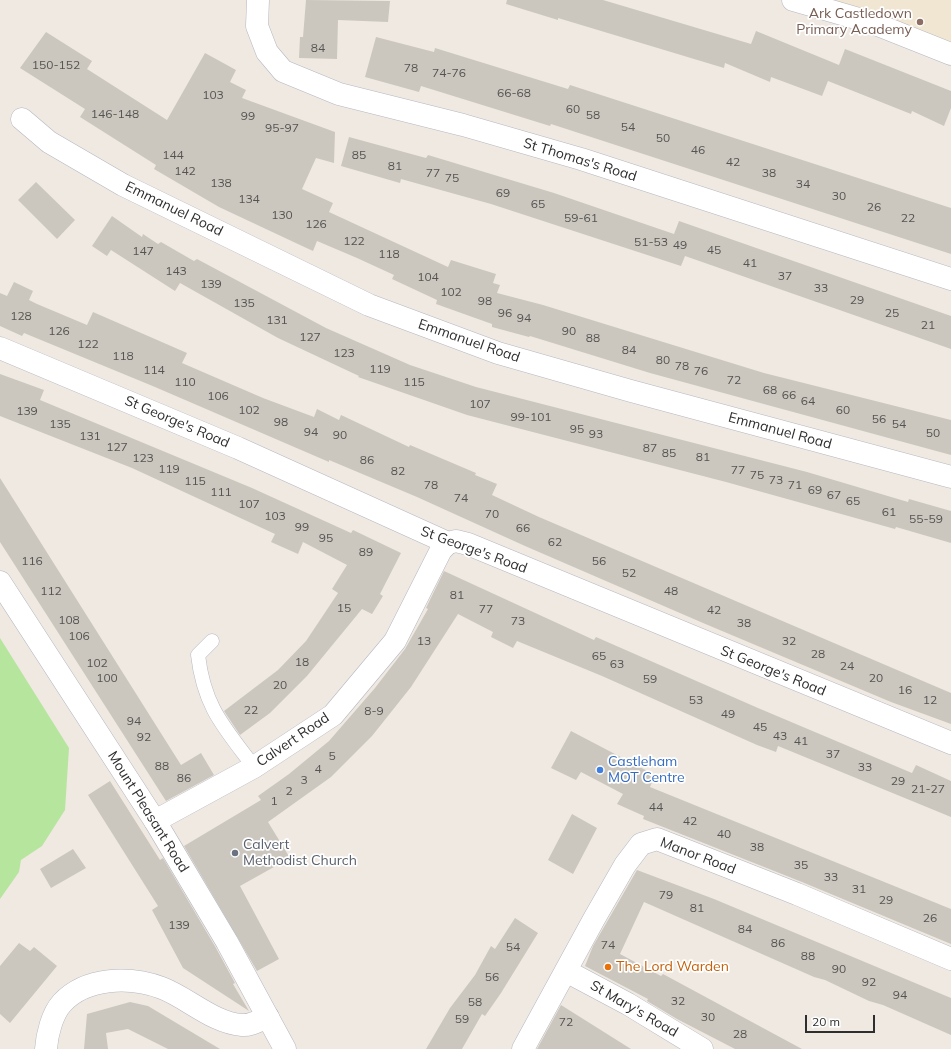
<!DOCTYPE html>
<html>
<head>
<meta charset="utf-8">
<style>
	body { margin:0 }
	#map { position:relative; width:951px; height:1049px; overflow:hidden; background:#efe9e1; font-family:Mulish,sans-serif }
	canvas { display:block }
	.scale { position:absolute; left:805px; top:1015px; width:70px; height:18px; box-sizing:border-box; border:2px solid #2e2e2e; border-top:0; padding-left:5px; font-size:12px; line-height:14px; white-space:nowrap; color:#2e2e2e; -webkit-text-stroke:3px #fff; paint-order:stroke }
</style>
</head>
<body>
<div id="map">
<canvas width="951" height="1049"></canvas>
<div class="scale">20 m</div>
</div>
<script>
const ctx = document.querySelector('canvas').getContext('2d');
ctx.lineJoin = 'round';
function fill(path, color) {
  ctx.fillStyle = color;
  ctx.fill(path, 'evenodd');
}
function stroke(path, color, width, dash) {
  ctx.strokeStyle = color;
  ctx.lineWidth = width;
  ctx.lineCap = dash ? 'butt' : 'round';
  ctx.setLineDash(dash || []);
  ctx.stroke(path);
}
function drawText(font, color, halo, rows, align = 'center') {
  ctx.font = font + ' Mulish,sans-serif';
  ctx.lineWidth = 3.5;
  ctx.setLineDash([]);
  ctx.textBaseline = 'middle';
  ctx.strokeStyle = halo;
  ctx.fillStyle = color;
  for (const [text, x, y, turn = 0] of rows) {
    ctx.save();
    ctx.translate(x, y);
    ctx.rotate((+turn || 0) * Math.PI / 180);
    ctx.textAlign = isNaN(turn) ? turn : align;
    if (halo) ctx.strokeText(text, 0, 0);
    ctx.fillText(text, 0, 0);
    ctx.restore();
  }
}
fill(new Path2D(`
	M825,0H951V44Z`), '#f0e6d1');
fill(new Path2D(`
	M0,638L69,748L65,810L42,846L21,860L19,872L0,899Z`), '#b6e59e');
fill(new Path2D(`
	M306,0L390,1L388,22L338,20L337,59L299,58L300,37H303Z
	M507,0H603L751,44L756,31L839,65L845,49L951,91V108L944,126L912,111L911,114L828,81L822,96L771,77L770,82L725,63L724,68L558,18V20L506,4Z
	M46,32L92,61L87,69L167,120L205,53L236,70L230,82L246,90L242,98L335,132L334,163L316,158L302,189L333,203L329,212L448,267L451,260L496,274L493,283L500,285L497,293L543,305L764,373L951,420V455L650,373L530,336L529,337L492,327V324L436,304L437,300L392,279L394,275L357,258L317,241L313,251L300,245L219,207L154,169L156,165L80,117L85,109L20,68Z
	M376,37L434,52L435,48L568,89L570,85L951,208V254L551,124L550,126L421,86L419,92L365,77Z
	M349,137L426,158L428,155L554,193L674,234L679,221L951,316V349L685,256L681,266L491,204L401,179L400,183L341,166Z
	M36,182L75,220L57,239L18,200Z
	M112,216L142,237L143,234L158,244L161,242L194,261L197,259L326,328L410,365L476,387L807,472L908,502L909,499L951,511V543L896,527L895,529L726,482L467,415L358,377L359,376L278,338L180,283L175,291L111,250L107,256L92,246Z
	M14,282L33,291L29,300L37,304L87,325L93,312L187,353L182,363L263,398L314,417L317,409L339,420L341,415L409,447L410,445L476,473L475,475L497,484L492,495L539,517L951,693V724L891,702L703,623L525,546L417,497L329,460V462L155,387L24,333L22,336L0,326V293L7,296Z
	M0,374L44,390L40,400L252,488L351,533L353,530L401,553L380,594L383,596L372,614L362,609L307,676L270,713L240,735L224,711L278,670L306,641L338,593L332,589L347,565L303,542L298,554L271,542L275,534L132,468L0,416Z
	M0,478L181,765L201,753L214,775L166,801L0,542Z
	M444,571L594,640L596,637L758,708L912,773L916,765L951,781V817L778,746L776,752L757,745L602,676L517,641L513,648L491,637L493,632L458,614L411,687L372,736L331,777L268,822L290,858L240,886L279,959L257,971L184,846L261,800L258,796L289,774L329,741L375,688L405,649L428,609L426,608Z
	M571,731L655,775L650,787L951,909V944L802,882L643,819L644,816L617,804L623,794L581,772L576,780L551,768Z
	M110,781L160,860L163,858L216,948L235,983L233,984L249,1011L183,968L152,910L158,906L88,795Z
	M572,814L597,828L573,874L548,860Z
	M73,849L86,868L51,888L40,869Z
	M637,870L714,899L951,998V1035L883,1005L869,1001L825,980L814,977L644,902L620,954L661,976L663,974L802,1049H735L677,1019L647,1001L648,999L585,966L593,946Z
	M515,918L538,933L501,993L485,1016L482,1014L462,1049H426L450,1008L475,975L491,946L495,949Z
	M19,943L30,951L34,947L57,966L10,1023L0,1014V966Z
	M130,1002L148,1006L220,1049H168L128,1029L106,1033L108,1049H84L87,1014Z
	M561,1005L631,1049H537Z`), '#cbc7bf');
const service = new Path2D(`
	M212,641L198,655C204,707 224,727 254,767`);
const minor = new Path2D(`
	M258,0L257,26L267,52L283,71L339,94L463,125L581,159L951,279
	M793,0L873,23L951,54
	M22,119L49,142L123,185L369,305L498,353L631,391L951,477
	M0,348L238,448L448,543L456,541L468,544L951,743
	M155,821L254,767L333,715L395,641L441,550L448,543
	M566,971L628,1004L702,1049
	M46,1049C47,1035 52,1014 62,1003C86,977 130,976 162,988C188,998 213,1023 242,1025C250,1026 260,1020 268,1017
	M523,1049L594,919L625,865L641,844L657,839L797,894L951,959`);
const tertiary = new Path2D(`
	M0,582L155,821L227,942L285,1049`);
stroke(service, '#b4b7c1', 15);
stroke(minor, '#b4b7c1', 23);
stroke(tertiary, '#b4b7c1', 23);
stroke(service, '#fff', 14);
stroke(minor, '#fff', 22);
stroke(tertiary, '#fff', 22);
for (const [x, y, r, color] of [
	[920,22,4,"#8d6e63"],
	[600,770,4,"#3f7fe0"],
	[235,853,4,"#6b7280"],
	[608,967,4,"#e8710a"]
]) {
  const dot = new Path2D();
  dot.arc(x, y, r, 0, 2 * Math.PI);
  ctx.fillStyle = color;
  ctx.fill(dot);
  stroke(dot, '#fff', 1.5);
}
drawText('12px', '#555452', null, [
	["84",318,48],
	["150-152",56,65],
	["78",411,68],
	["74-76",449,73],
	["66-68",514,93],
	["103",213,95],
	["60",573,109],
	["146-148",115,114],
	["58",593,115],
	["99",248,116],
	["54",628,127],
	["95-97",282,128],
	["50",663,138],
	["46",698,150],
	["144",173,155],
	["85",359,155],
	["42",733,162],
	["81",395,166],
	["142",185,171],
	["77",433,173],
	["38",769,173],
	["75",452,178],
	["138",221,183],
	["34",803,184],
	["69",503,193],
	["30",839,196],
	["134",249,199],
	["65",538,204],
	["26",874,207],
	["130",282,215],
	["59-61",581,218],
	["22",908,218],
	["126",316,224],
	["122",354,241],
	["51-53",651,242],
	["49",680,245],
	["45",714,250],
	["147",143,251],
	["118",389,254],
	["41",750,263],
	["143",176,271],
	["37",785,276],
	["104",428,277],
	["139",211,284],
	["33",821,288],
	["102",451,292],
	["29",857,300],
	["98",485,301],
	["135",244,303],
	["96",505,313],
	["25",892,313],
	["128",21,316],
	["94",524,318],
	["131",277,320],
	["21",928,325],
	["126",59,331],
	["90",569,331],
	["127",310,337],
	["88",593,338],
	["122",88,344],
	["84",629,350],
	["123",344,353],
	["118",123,356],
	["80",663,360],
	["78",682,366],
	["119",380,369],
	["114",154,370],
	["76",701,371],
	["72",734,380],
	["110",185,382],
	["115",414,382],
	["68",770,390],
	["66",789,395],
	["106",218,396],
	["64",808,401],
	["107",480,404],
	["102",249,410],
	["60",843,410],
	["139",27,411],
	["99-101",531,417],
	["56",879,419],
	["98",281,422],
	["135",60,424],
	["54",899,424],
	["95",577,429],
	["94",311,432],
	["50",933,433],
	["93",596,434],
	["90",340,435],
	["131",90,436],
	["127",117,447],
	["87",650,448],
	["85",669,453],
	["81",703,457],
	["123",143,458],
	["86",367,460],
	["119",169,469],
	["77",738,470],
	["82",398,471],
	["75",757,475],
	["73",776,480],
	["115",195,481],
	["78",431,485],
	["71",795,485],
	["69",815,490],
	["111",221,492],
	["67",834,495],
	["74",461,498],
	["65",853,501],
	["107",249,504],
	["61",889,512],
	["70",492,514],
	["103",275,516],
	["55-59",926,519],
	["99",302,527],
	["66",523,528],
	["95",326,538],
	["62",555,542],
	["89",366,552],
	["116",32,561],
	["56",599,561],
	["52",629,573],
	["112",51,591],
	["48",671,591],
	["81",457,595],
	["15",344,608],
	["77",486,609],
	["42",714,610],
	["108",69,620],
	["73",518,621],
	["38",744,623],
	["106",79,636],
	["13",424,641],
	["32",789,641],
	["28",818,654],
	["65",599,656],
	["18",302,662],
	["102",97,663],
	["63",617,664],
	["24",847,666],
	["100",107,678],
	["20",876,678],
	["59",650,679],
	["20",280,685],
	["16",905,690],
	["53",696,700],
	["12",930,700],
	["22",251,710],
	["8-9",374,711],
	["49",728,714],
	["94",134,721],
	["45",760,727],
	["43",780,736],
	["92",144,737],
	["41",801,741],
	["37",833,754],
	["5",332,756],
	["88",162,766],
	["33",865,767],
	["4",318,769],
	["86",184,778],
	["3",304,780],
	["29",898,781],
	["21-27",928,789],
	["2",289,791],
	["1",274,801],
	["44",656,807],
	["42",690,821],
	["40",724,834],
	["38",757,847],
	["35",801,865],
	["33",831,877],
	["31",859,889],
	["79",666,895],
	["29",886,900],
	["81",697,908],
	["26",930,918],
	["139",179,925],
	["84",745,929],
	["86",778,943],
	["74",608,945],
	["54",513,947],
	["88",808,956],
	["90",839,969],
	["56",492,977],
	["92",869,982],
	["94",900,995],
	["32",678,1001],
	["58",475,1002],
	["30",708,1017],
	["59",462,1019],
	["72",566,1022],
	["28",740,1034]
]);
drawText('14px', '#785e54', '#fff', [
	["Ark Castledown",912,14],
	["Primary Academy",912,30]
], 'right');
drawText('14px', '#2e2e2e', '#fff', [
	["St Thomas's Road",580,160,17],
	["Emmanuel Road",174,209,26],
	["Emmanuel Road",469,341,19],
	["St George's Road",177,422,23],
	["Emmanuel Road",780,431,15],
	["St George's Road",474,550,20],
	["St George's Road",773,671,22],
	["Calvert Road",293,740,-34],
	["Mount Pleasant Road",148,812,58],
	["Manor Road",698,856,21],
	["St Mary's Road",634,1009,30]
]);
drawText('14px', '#366cbe', '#fff', [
	["Castleham",608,762],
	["MOT Centre",608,778]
], 'left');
drawText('14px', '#5b616d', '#fff', [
	["Calvert",243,845],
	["Methodist Church",243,861]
], 'left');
drawText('14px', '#c56008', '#fff', [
	["The Lord Warden",616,967]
], 'left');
</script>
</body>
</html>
